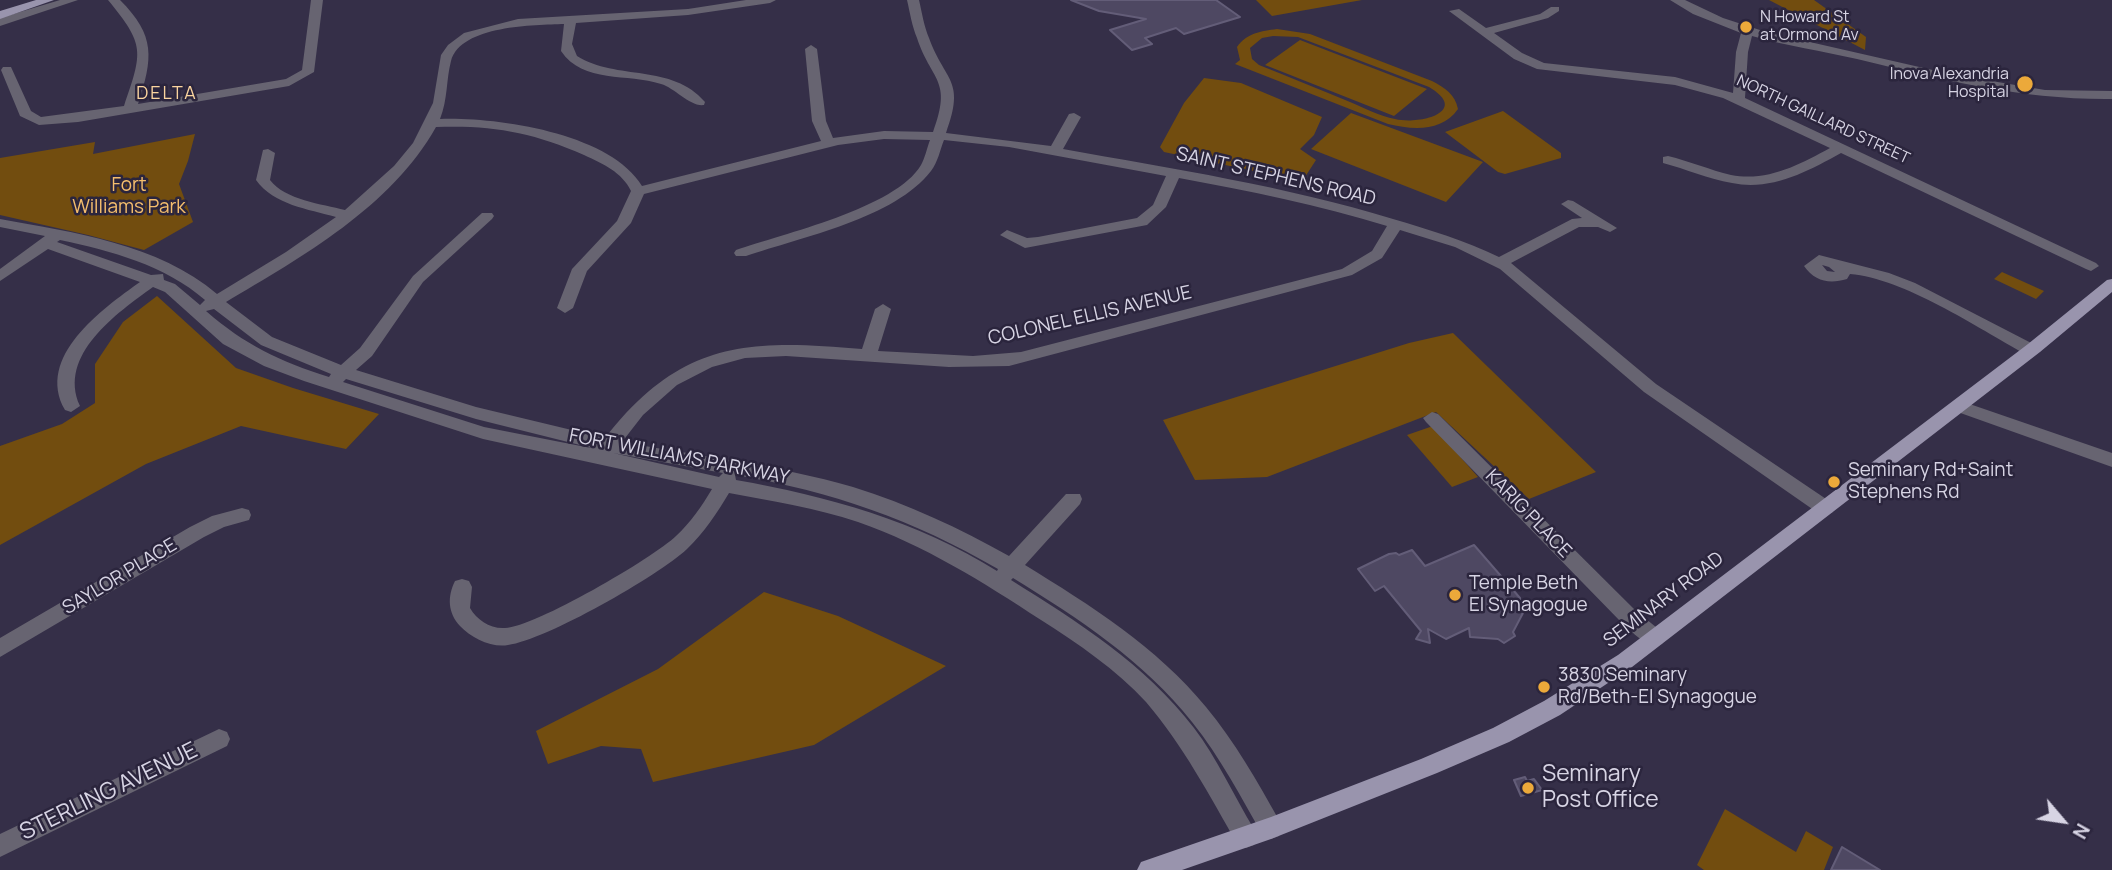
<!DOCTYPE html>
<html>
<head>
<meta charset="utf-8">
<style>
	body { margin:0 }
	#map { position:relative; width:2112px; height:870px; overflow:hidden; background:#352f48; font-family:Manrope,sans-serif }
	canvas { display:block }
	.north { position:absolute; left:2028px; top:786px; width:70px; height:70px; -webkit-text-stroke:5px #2b253d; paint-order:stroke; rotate:119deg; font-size:19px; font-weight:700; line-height:28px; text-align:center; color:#d7d4e4 }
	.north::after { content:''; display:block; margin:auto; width:24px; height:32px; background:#d7d4e4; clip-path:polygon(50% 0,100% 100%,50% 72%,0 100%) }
</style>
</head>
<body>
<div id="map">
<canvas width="2112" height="870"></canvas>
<div class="north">N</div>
</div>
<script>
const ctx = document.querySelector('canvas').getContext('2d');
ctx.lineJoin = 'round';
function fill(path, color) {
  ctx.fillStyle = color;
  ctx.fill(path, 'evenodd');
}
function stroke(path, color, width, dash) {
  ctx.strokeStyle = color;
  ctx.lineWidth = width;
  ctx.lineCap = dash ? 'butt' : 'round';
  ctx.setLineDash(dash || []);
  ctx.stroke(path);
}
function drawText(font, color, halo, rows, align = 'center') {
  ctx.font = font + ' Manrope,sans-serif';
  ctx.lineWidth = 5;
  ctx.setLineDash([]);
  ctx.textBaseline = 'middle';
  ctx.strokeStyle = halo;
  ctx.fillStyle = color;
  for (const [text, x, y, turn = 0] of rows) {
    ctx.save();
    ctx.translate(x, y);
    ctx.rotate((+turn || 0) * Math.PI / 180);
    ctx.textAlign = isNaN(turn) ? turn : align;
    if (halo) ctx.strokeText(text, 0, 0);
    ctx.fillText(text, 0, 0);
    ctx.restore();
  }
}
fill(new Path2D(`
	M1256,0H1362L1272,16Z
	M1769,0H1814L1866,37L1865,50Z
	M1277,29L1310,34L1432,81C1445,88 1455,94 1458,109C1442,132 1413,130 1388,124L1235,64L1240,60L1237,47C1247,33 1261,31 1277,29ZM1273,36L1298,37L1429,87C1471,112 1419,125 1395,119C1380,116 1364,108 1350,102C1319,89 1289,77 1259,65L1252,59L1250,48L1262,38Z
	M1300,40L1427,89L1394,116L1265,65Z
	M1204,78L1241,83L1322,117L1314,135L1300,149L1316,160L1305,177L1296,180L1164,152L1160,147L1184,103Z
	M1503,111L1561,153V158L1505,174L1498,172L1445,132Z
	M1351,113L1483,162L1446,202L1311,149Z
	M195,134L188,161L179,184L193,222L144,250L88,235L0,215V158L95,142L93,154Z
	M2002,272L2044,291L2036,299L1994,279Z
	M157,296L236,368L293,388L379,414L346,449L241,426L146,464L0,545V446L62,424L95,403V364L123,322Z
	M1453,333L1596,472L1529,499L1436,412L1267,477L1195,480L1163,420L1409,343Z
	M1433,426L1478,477L1452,487L1407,435Z
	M764,592L838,616L946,666L814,745L653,782L641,749L601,746L548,764L536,731L658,669Z
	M1725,809L1796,852L1806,831L1833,847L1824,870H1704L1697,865Z`), '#724d0f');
const building = new Path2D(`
	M1071,0H1216L1240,17L1184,34L1176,28L1145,38L1152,44L1132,50L1110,30L1146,19L1099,11Z
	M1474,545L1520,598L1521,612L1523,613L1513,632L1515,636L1504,643L1498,639L1470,637L1469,628L1446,639L1428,629L1430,643L1416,639L1421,631L1384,586L1375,591L1358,569L1389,554L1396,553L1399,555L1412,550L1425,566Z
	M1525,777L1527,781L1534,779L1542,790L1521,796L1514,780Z
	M1842,847L1880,870H1831Z`);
fill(building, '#4e4862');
stroke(building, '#635d78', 2);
fill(new Path2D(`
	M60,0H78L0,26V18Z
	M108,0H120C156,36 153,58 138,104L286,79L302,70L311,0H323L314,72L289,86L78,122L39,125L20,116L1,70L3,67H11L31,111L41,117L124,106C143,51 145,45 108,0Z
	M746,0H776L770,3L688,15L576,23L572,44L577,56C617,81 672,63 705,102L704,105C690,107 675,88 661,84C628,73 583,84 561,51L564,24C535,25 461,25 451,61C446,80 448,99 440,119C497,117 610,133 642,186L821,141L812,121L805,49L811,45L817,49L826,121L833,138L884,131L933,132C953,79 931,81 917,38C912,26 910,13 907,0H919C922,13 924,26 929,38C945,82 966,79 946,133L1051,146L1069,114L1074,113L1081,117L1063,149C1174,169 1285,186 1393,219C1430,230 1464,240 1499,257L1572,219L1582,218L1561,204L1568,200L1573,201L1617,228L1610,232L1598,227H1579L1511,263L1656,384L1832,503L1834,508L1832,513H1818L1644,392L1500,269L1455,247L1400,230L1382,258L1352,275L1009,366L949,367L786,356L745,358L712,367L677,385L643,415L622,442C699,456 777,465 853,487C908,504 959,528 1009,556L1066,494H1080L1082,499L1080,504L1025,565C1090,605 1157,647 1206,707C1235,742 1257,781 1279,820L1282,828L1279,836L1271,839L1263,836C1241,797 1220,757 1192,722C1144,661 1078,618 1013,578L1011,580C1078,622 1145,664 1194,728C1217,758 1234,796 1254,829L1258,837L1254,845L1246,848L1238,845C1209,795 1183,745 1146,702C1117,670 1077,643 1041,620C983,582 924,545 858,522C816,508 772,501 729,493C717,513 704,533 687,549C658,576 546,640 508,645C492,648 471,638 460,626C448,613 447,597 455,581L462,579L469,581L472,587L470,608C477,620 490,629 505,628C535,627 653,558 676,536C690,523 702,506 712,489L483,439L304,381L264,366L223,344L165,292L153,287C117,313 57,355 80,406L71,412L65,410C35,357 102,309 140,282L48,249L0,281V269L45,236L0,227V219C72,232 159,244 217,294L286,252L336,217C308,209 274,205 256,180L263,150L268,149L275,153L270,180C285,200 322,204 345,210L394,166L413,143L433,103L441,55L448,45L464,33L518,19L688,9ZM436,127C492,125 532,132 584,155C603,164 622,172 631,191L617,221L572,269L557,308L565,313L573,308L587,271L631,223L644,194L838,145L884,139L930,140C927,148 925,158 921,165C896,208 782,234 736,250L734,253L736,256H746C802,237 895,218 931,171C938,162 940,150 944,140L1009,147L1166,176L1153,205L1137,218L1038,237L1027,238L1007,230L1000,235L1025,248L1147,225L1166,207L1179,178C1249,191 1319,205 1387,226L1372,251L1342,269L1021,352L973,356L878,351L891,309L883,304L875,309L862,349C746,339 681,341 605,438L476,407L356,370L372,356L423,282L492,219L494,216L492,213H482L413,276L360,348L341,365L272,337L226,302C302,257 391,207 436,127ZM60,240C111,251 165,265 205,300L200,305L175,284L164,280L163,274L151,275L57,242ZM214,309L261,345L331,374L329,377C279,361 245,345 206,311ZM346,379L476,419L596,449L484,427L343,382ZM613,453L723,473L719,477ZM735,475C834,492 911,519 998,569L997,571C918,521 827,496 736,480Z
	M1670,0H1685L1723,18L1766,32L1950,74L2045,90L2112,91V99C2024,100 1942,80 1857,59C1822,51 1787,46 1752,36L1748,52L1745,98L2096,263L2099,266L2091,271L2086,269L1841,153C1807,172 1771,191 1732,183C1708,179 1686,169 1663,163V157L1668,156C1689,161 1710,170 1731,175C1767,182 1799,165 1830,148L1723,98L1675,85L1537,69L1514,59L1449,11L1459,9L1486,28L1540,14L1551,7H1559V11L1548,18L1494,33L1522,53L1544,63L1675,77L1733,93L1736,52L1741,33L1693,14Z
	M1819,255L1889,273L1915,283L2037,346L2039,350L2031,356L2025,354C1978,328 1903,278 1850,274L1847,279C1830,284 1815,282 1804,266ZM1822,265L1829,267L1835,272L1827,271Z
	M1958,400L2112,453V467L1952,410L1949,406Z
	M1432,412L1438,414L1635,610L1662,632L1665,638L1662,644C1647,650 1632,631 1621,622L1426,422L1423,418Z
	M242,508L249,510L251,515L249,520L224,527L204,537L0,657V638L190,527L212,516Z
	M219,729L227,732L230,739L227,746L0,857V834Z`), '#676471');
fill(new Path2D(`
	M36,0H54L0,19V11Z
	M2112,279V292L2040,352L1632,667L1560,715L1509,742L1437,773L1271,839L1182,870H1137L1141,862L1271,817L1421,759L1493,728L1544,701L1618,655L2028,344L2107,280Z`), '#9994ad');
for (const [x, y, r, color] of [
	[1746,27,7,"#eca93a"],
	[2025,84,9,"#eca93a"],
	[1834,482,7,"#eca93a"],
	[1455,595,7,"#eca93a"],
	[1544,687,7,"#eca93a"],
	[1528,788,7,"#eca93a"]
]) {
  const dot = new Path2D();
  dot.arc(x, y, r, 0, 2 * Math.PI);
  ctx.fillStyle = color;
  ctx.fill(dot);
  stroke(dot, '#2b253d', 2.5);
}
drawText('16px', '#d7d4e4', '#2b253d', [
	["N Howard St",1760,18],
	["at Ormond Av",1760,36],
	["Inova Alexandria",2009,75,"right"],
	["Hospital",2009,93,"right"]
], 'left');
drawText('16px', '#d7d4e4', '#2b253d', [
	["NORTH GAILLARD STREET",1823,120,25]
]);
ctx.letterSpacing = '2px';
drawText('18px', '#fad49f', '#2b253d', [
	["DELTA",167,94]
]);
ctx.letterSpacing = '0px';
drawText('19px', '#d7d4e4', '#2b253d', [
	["SAINT STEPHENS ROAD",1276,177,13],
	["COLONEL ELLIS AVENUE",1090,316,-13],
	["FORT WILLIAMS PARKWAY",679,457,11],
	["KARIG PLACE",1528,514,46],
	["SAYLOR PLACE",120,577,-31],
	["SEMINARY ROAD",1664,600,-37]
]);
drawText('19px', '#f5be6d', '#2b253d', [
	["Fort",129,186],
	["Williams Park",129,208]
]);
drawText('19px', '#d7d4e4', '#2b253d', [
	["Seminary Rd+Saint",1848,471],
	["Stephens Rd",1848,493],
	["Temple Beth",1469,584],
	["El Synagogue",1469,606],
	["3830 Seminary",1558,676],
	["Rd/Beth-El Synagogue",1558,698]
], 'left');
drawText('23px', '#d7d4e4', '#2b253d', [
	["Seminary",1542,775],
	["Post Office",1542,801]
], 'left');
drawText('23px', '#d7d4e4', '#2b253d', [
	["STERLING AVENUE",109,792,-26]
]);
</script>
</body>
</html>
